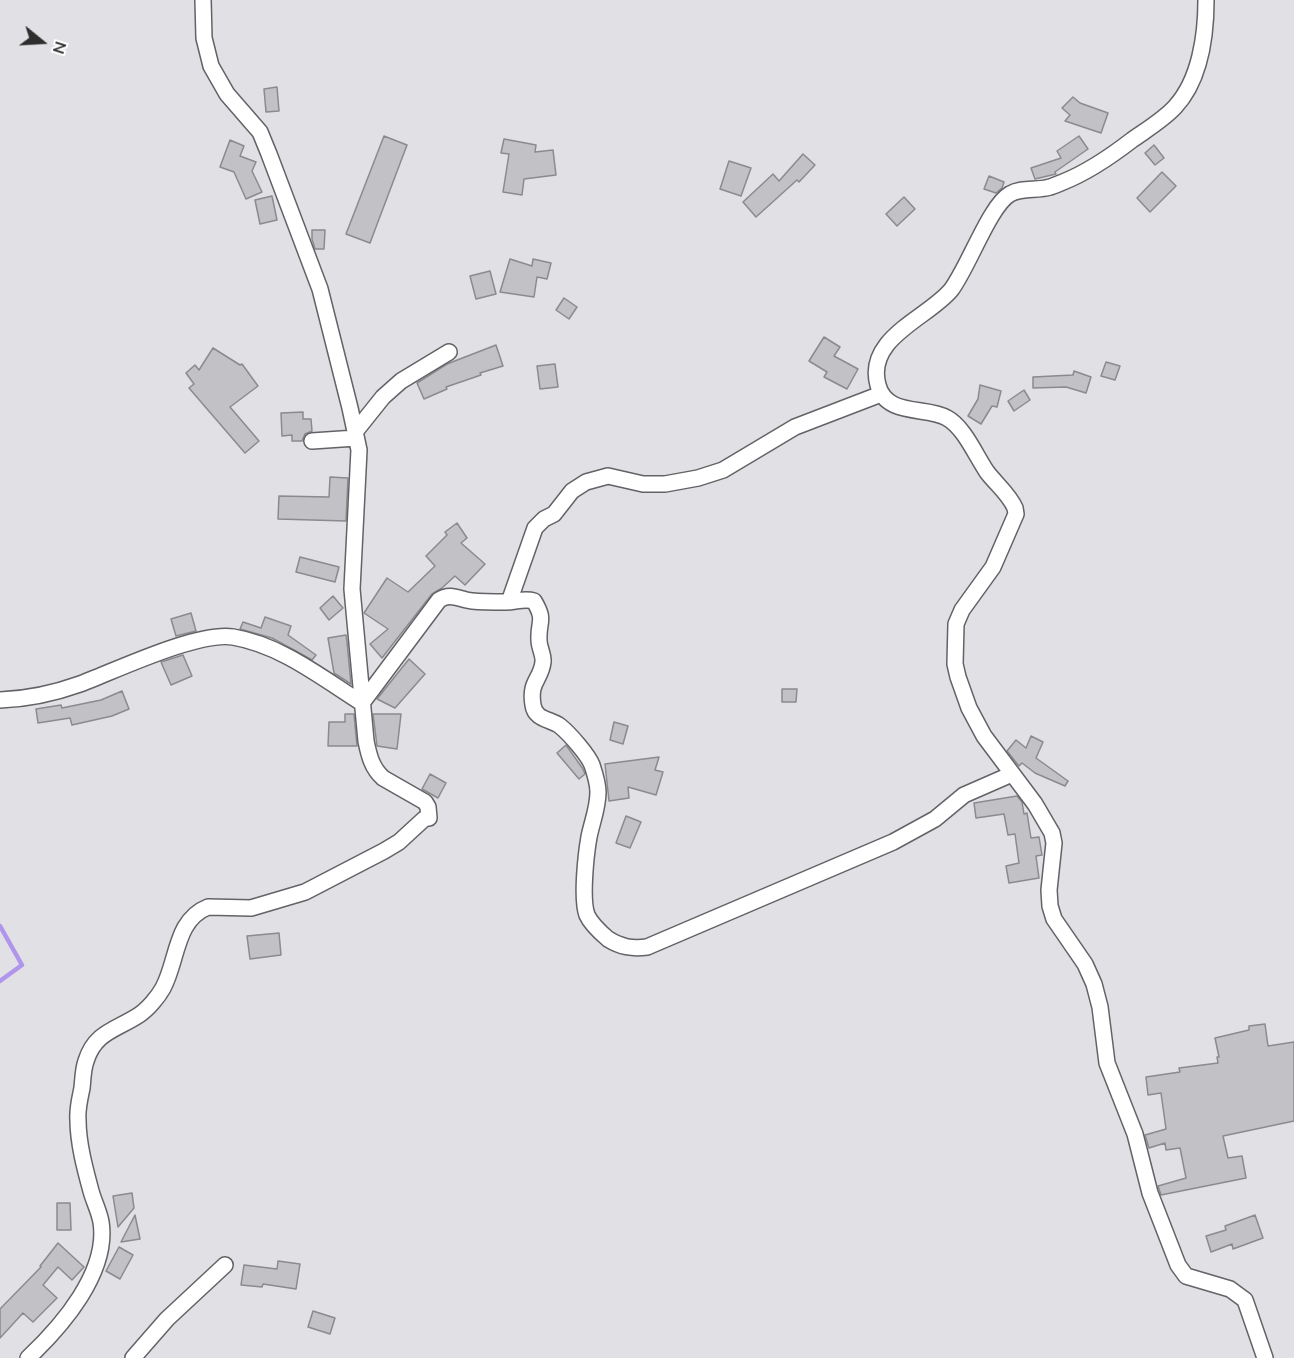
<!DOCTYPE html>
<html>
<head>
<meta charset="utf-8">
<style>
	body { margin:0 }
	#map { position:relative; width:1294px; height:1358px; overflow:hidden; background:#e1e0e4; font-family:"Nunito Sans",sans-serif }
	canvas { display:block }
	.north { position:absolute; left:12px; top:12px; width:60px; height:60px; -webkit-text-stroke:4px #fff; paint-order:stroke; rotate:108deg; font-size:16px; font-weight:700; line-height:24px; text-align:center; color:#2e2e2f }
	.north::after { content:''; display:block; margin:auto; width:21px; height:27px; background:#2e2e2f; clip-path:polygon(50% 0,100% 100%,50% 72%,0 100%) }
</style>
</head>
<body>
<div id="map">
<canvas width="1294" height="1358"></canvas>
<div class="north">N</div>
</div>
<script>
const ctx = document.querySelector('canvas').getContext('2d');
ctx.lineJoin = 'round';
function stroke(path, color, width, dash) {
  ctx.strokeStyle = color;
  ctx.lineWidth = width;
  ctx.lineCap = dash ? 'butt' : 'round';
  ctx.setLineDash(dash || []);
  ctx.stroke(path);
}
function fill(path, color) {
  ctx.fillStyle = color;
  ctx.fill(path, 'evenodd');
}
stroke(new Path2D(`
	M0,926L22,965L0,981`), '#af96ec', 4.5);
const building = new Path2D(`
	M277,87L279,111L266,112L264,89Z
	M1073,97L1080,103L1108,113L1101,133L1065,121L1070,115L1062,108Z
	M384,136L407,145L370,243L346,234Z
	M1079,136L1088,149L1055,172L1056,174L1035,179L1031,168L1061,158L1057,151Z
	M504,139L536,145L535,152L553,150L556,175L524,179L522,195L503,192L509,154L501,153Z
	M230,140L244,146L240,156L256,162L252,171L262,192L246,199L234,172L220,167Z
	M1154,145L1164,158L1155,165L1145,153Z
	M803,154L815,165L799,182L797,180L756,217L743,202L773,174L779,181Z
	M729,161L751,168L741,196L720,189Z
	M1162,172L1176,186L1150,212L1137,198Z
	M989,176L1004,182L1002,188L996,193L984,189Z
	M272,196L277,220L260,224L255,200Z
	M904,197L915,209L897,226L886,214Z
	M312,230H325L324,249H315L312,239Z
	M510,259L532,266L533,259L551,263L547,279L537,277L534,297L500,292Z
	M490,271L496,294L476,299L470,276Z
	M564,298L577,307L569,319L556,310Z
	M824,337L840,347L834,356L858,369L847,389L824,377L827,372L809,361Z
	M496,345L503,366L480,373L481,375L446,387L447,389L424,399L417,383L447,364Z
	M213,348L240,365L242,364L258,386L230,407L259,441L245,453L189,388L194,384L186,373L195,365L199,370Z
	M1106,362L1120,366L1115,380L1101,376Z
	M555,364L558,387L540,389L537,366Z
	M1074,371L1091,377L1086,393L1066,387L1033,388V377L1073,375Z
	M980,385L1001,391L997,407L992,406L981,424L968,416L978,399Z
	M1024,390L1030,400L1014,411L1008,401Z
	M303,412V419H311L312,431L305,434L302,441H292V435L282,436L281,413Z
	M330,477L348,478L346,521L278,519L279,496L329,497Z
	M457,523L467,538L461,543L485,564L465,585L455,576L442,588L432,594L382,658L370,644L388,629L364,613L387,578L408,592L435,566L426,556L447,535L445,532Z
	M300,557L339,567L335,582L296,572Z
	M333,596L343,608L329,620L320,608Z
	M191,613L196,631L176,636L171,619Z
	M265,617L291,626L288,635L316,655L312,660L272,638L240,629L243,622L261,628Z
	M346,635L347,642L351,684L334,673L328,638Z
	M183,655L192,676L171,685L161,662Z
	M409,659L425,674L395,708L377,699Z
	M782,689H797L796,702H782Z
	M122,691L129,709L112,716L72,725L70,718L38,723L36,709L61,705L62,708L101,700Z
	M345,714H354L357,746H328L329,722H345Z
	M373,714H401L397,749L377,746Z
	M614,722L628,726L623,744L610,740Z
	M1031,736L1043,742L1036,758L1068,781L1065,786L1035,773L1022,763L1019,766L1007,751L1016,740L1026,748Z
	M566,745L583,769L585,774L579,779L557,753Z
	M659,757L655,770L663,772L656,795L628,787L629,798L609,801L605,764Z
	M430,774L446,783L438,798L422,789Z
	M1017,796L1022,802L1024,814L1027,813L1031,838L1039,837L1042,855L1036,856L1039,878L1009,883L1006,866L1019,863L1015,834L1008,835L1004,814L976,818L974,803Z
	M626,816L641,822L630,848L616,843Z
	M279,933L281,955L250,959L247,936Z
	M1265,1024L1268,1046L1294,1042V1121L1223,1136L1228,1158L1242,1156L1246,1178L1161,1195L1158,1186L1186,1178L1180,1148L1166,1150L1165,1143L1149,1148L1145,1135L1166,1129L1161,1093L1148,1095L1146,1077L1180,1072L1179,1068L1218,1063L1217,1057H1219L1215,1038L1249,1030V1026Z
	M132,1193L134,1208L118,1227L113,1196Z
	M57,1203H70L71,1230H57Z
	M135,1215L140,1239L121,1242Z
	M1255,1215L1263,1238L1233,1249L1232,1244L1211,1252L1206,1236L1226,1230L1225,1226Z
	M58,1243L84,1267L72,1280L58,1267L43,1285L57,1298L33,1322L23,1313L0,1338V1309L41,1267L40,1266Z
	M119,1247L133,1255L120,1279L106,1271Z
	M278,1261L300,1264L296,1289L263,1284L262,1287L241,1285L244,1265L277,1269Z
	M313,1311L335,1318L330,1334L308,1327Z`);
fill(building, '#c2c1c6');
stroke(building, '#8b8a8f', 1.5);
const street = new Path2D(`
	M1206,0C1206,35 1200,80 1175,107C1163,120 1146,130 1132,140C1110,157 1088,172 1063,182C1058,184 1054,186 1050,187C1037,191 1022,187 1010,194C990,205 968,268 951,290C928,318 865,338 878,385C886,417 927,406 947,418C964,427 976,456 987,472C996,484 1009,494 1015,508L1016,514L993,567L962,610L956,624L955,664L958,677L969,708L984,736L1035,804L1052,833L1054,843L1049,890L1050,906L1054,919L1085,964L1094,984L1100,1007L1107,1063L1135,1134L1150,1193L1178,1265L1186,1276L1230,1289L1245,1300L1265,1358
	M355,432L383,397L401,381L449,352
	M312,441L356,438
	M509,602L535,528L544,519L554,514L572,491L586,482L608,476L643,484H665L698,478L723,470L795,427L881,394
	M0,700C27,699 55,693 80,684C115,671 198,631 233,637C281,645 322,678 362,703L439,600C451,592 460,600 472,601C483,602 495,602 506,602C516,602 524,598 534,601C546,621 538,621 539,640C539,648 544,655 543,662C541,680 529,681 533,705C535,720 551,719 560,726C570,734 588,755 592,765C595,774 598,783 598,792C598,808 592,822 589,837C586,854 581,899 587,915C591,924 601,933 608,939C621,947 632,949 647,947L893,842L935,819L964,795L1012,774
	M28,1358C62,1326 109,1272 101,1222C99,1211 94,1202 91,1191C85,1169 78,1143 78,1120C77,1109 80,1098 82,1088C83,1079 83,1069 86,1061C95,1032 116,1030 139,1015C148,1009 158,997 163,988C178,960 175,920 208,907L251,908L305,892L384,851L399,842L424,819L429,818L428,807L425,802L383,778C372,768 369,756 366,741L352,589L359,450L350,408L320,289L269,154L260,132L227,94L211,66L204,38L203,0
	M133,1358L167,1319L225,1265`);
stroke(street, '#636266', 18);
stroke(street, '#fff', 15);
</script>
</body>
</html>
